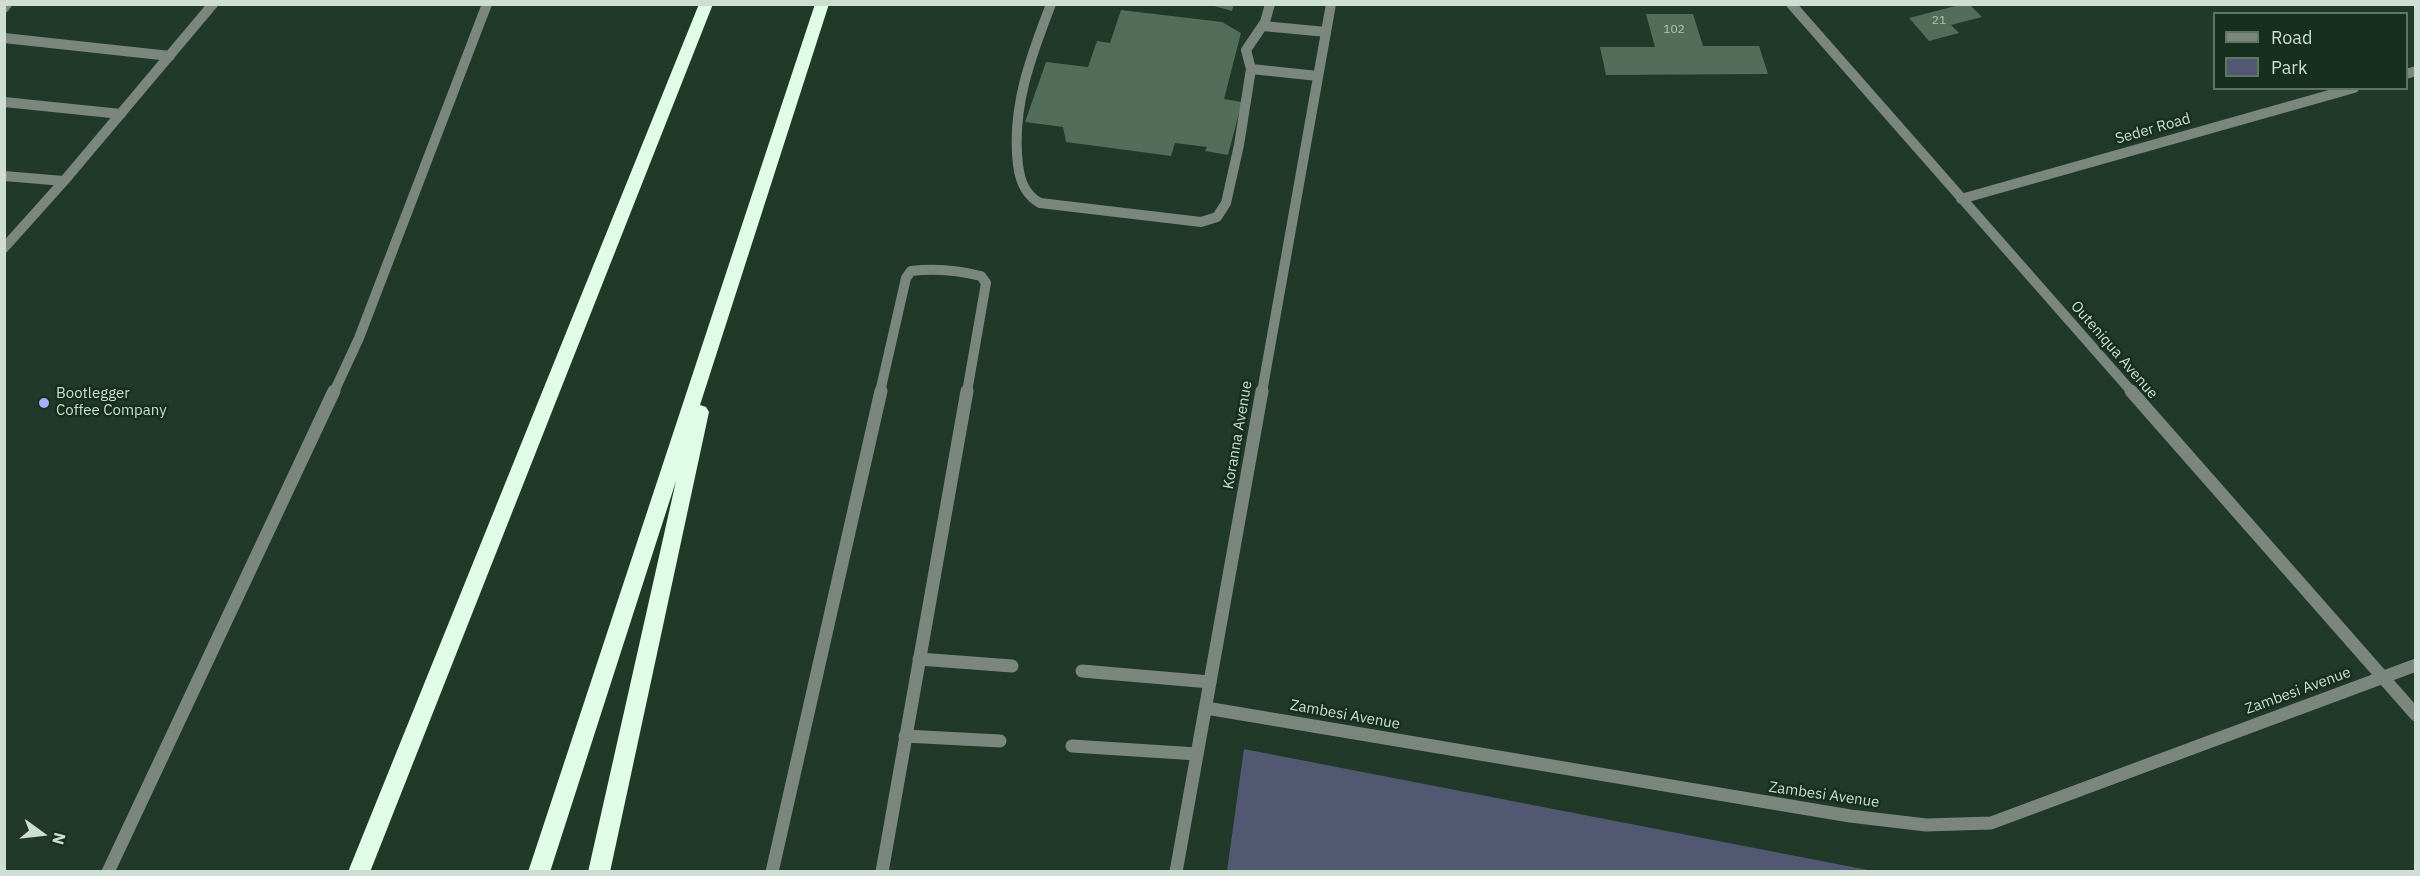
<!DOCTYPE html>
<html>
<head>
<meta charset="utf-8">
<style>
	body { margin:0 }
	#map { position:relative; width:2420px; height:876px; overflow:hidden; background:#203928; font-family:"IBM Plex Sans",sans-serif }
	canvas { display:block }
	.frame { position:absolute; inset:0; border:6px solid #cfded3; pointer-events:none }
	.legend { position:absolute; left:2213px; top:12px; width:195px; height:78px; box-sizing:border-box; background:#162f1e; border:2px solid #607566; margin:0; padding:8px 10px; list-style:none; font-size:18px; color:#cfded3 }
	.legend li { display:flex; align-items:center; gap:12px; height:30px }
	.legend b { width:30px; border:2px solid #607566 }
	.north { position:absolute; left:12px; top:804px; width:60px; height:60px; -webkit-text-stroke:4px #162f1e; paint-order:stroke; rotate:105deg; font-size:16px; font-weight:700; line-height:24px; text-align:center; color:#cfded3 }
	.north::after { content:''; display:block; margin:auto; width:21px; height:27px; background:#cfded3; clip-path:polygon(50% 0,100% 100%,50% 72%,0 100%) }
</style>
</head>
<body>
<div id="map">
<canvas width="2420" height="876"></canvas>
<div class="frame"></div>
<ul class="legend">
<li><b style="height:8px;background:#7b877e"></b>Road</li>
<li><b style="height:16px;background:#525871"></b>Park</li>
</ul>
<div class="north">N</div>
</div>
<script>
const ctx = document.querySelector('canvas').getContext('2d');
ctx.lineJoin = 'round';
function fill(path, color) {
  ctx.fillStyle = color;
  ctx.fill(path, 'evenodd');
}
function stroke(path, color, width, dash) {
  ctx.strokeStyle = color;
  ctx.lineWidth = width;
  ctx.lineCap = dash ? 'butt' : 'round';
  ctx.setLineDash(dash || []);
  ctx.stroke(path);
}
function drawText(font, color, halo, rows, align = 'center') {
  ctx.font = font + ' "IBM Plex Sans",sans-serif';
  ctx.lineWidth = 5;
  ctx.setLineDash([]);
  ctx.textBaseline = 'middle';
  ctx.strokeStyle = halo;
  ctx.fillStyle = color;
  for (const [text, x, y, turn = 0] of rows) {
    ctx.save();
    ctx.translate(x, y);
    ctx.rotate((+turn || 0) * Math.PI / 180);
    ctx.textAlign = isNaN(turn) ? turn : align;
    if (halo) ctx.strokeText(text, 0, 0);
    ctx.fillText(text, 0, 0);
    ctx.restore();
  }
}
fill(new Path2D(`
	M1244,749L1873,871H1227Z`), '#525871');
fill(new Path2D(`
	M1207,4H1234L1232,11Z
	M1963,4H1969L1982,17L1951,25L1959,33L1929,41L1909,18Z
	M1121,10L1222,22L1241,33L1224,99L1242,102L1228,155L1205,151L1207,147L1175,143L1171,156L1066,142L1063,127L1025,122L1046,62L1088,67L1097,41L1110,43Z
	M1646,14H1693L1703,46H1759L1768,74L1606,75L1600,47H1655Z`), '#526d5a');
stroke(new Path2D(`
	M1051,4C1031,56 1011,108 1018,165C1020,181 1025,195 1040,203L1201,222L1217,217L1226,203L1239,145L1251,69L1246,50L1265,22L1270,4
	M4,8L7,4
	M1263,26L1326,32
	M4,38L170,56
	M1251,69L1318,76
	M4,102L121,114
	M4,176L64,181
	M4,248L64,181L213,4
	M334,392L359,338L487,4
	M880,392L906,278L911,271C935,268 958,270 981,276L986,283L967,392`), '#7b877e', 10);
stroke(new Path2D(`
	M919,659L1012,666
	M1082,671L1210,682
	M905,736L1000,741
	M1072,746L1197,754
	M108,872L334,391
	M772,872L881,391
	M882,872L967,391`), '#7b877e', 13);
stroke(new Path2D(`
	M1791,4L2132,392
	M2406,74L2416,71
	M1961,199L2354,88
	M1262,392L1331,4`), '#7b877e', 10);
stroke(new Path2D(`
	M2131,391L2416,715
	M1206,708L1850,816L1926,825L1991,823L2416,665
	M1176,872L1262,391`), '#7b877e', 13);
fill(new Path2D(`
	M699,4H713L370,872H348Z
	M815,4H829L700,405L706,407L709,412L610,872H588L676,481L550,872H528Z`), '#dffce6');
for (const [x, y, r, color] of [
	[44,403,6,"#a2b2fd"]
]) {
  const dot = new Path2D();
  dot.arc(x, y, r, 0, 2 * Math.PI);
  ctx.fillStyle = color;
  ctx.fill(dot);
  stroke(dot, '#162f1e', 2);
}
drawText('12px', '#b0c2b5', null, [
	["21",1939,21],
	["102",1674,30]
]);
drawText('15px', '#cfded3', '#162f1e', [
	["Seder Road",2153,129,-16],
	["Outeniqua Avenue",2114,350,49],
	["Koranna Avenue",1238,435,-80],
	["Zambesi Avenue",2298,691,-20],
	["Zambesi Avenue",1345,715,10],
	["Zambesi Avenue",1824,795,8]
]);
drawText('15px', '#cfded3', '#162f1e', [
	["Bootlegger",56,394],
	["Coffee Company",56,411]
], 'left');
</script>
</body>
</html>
